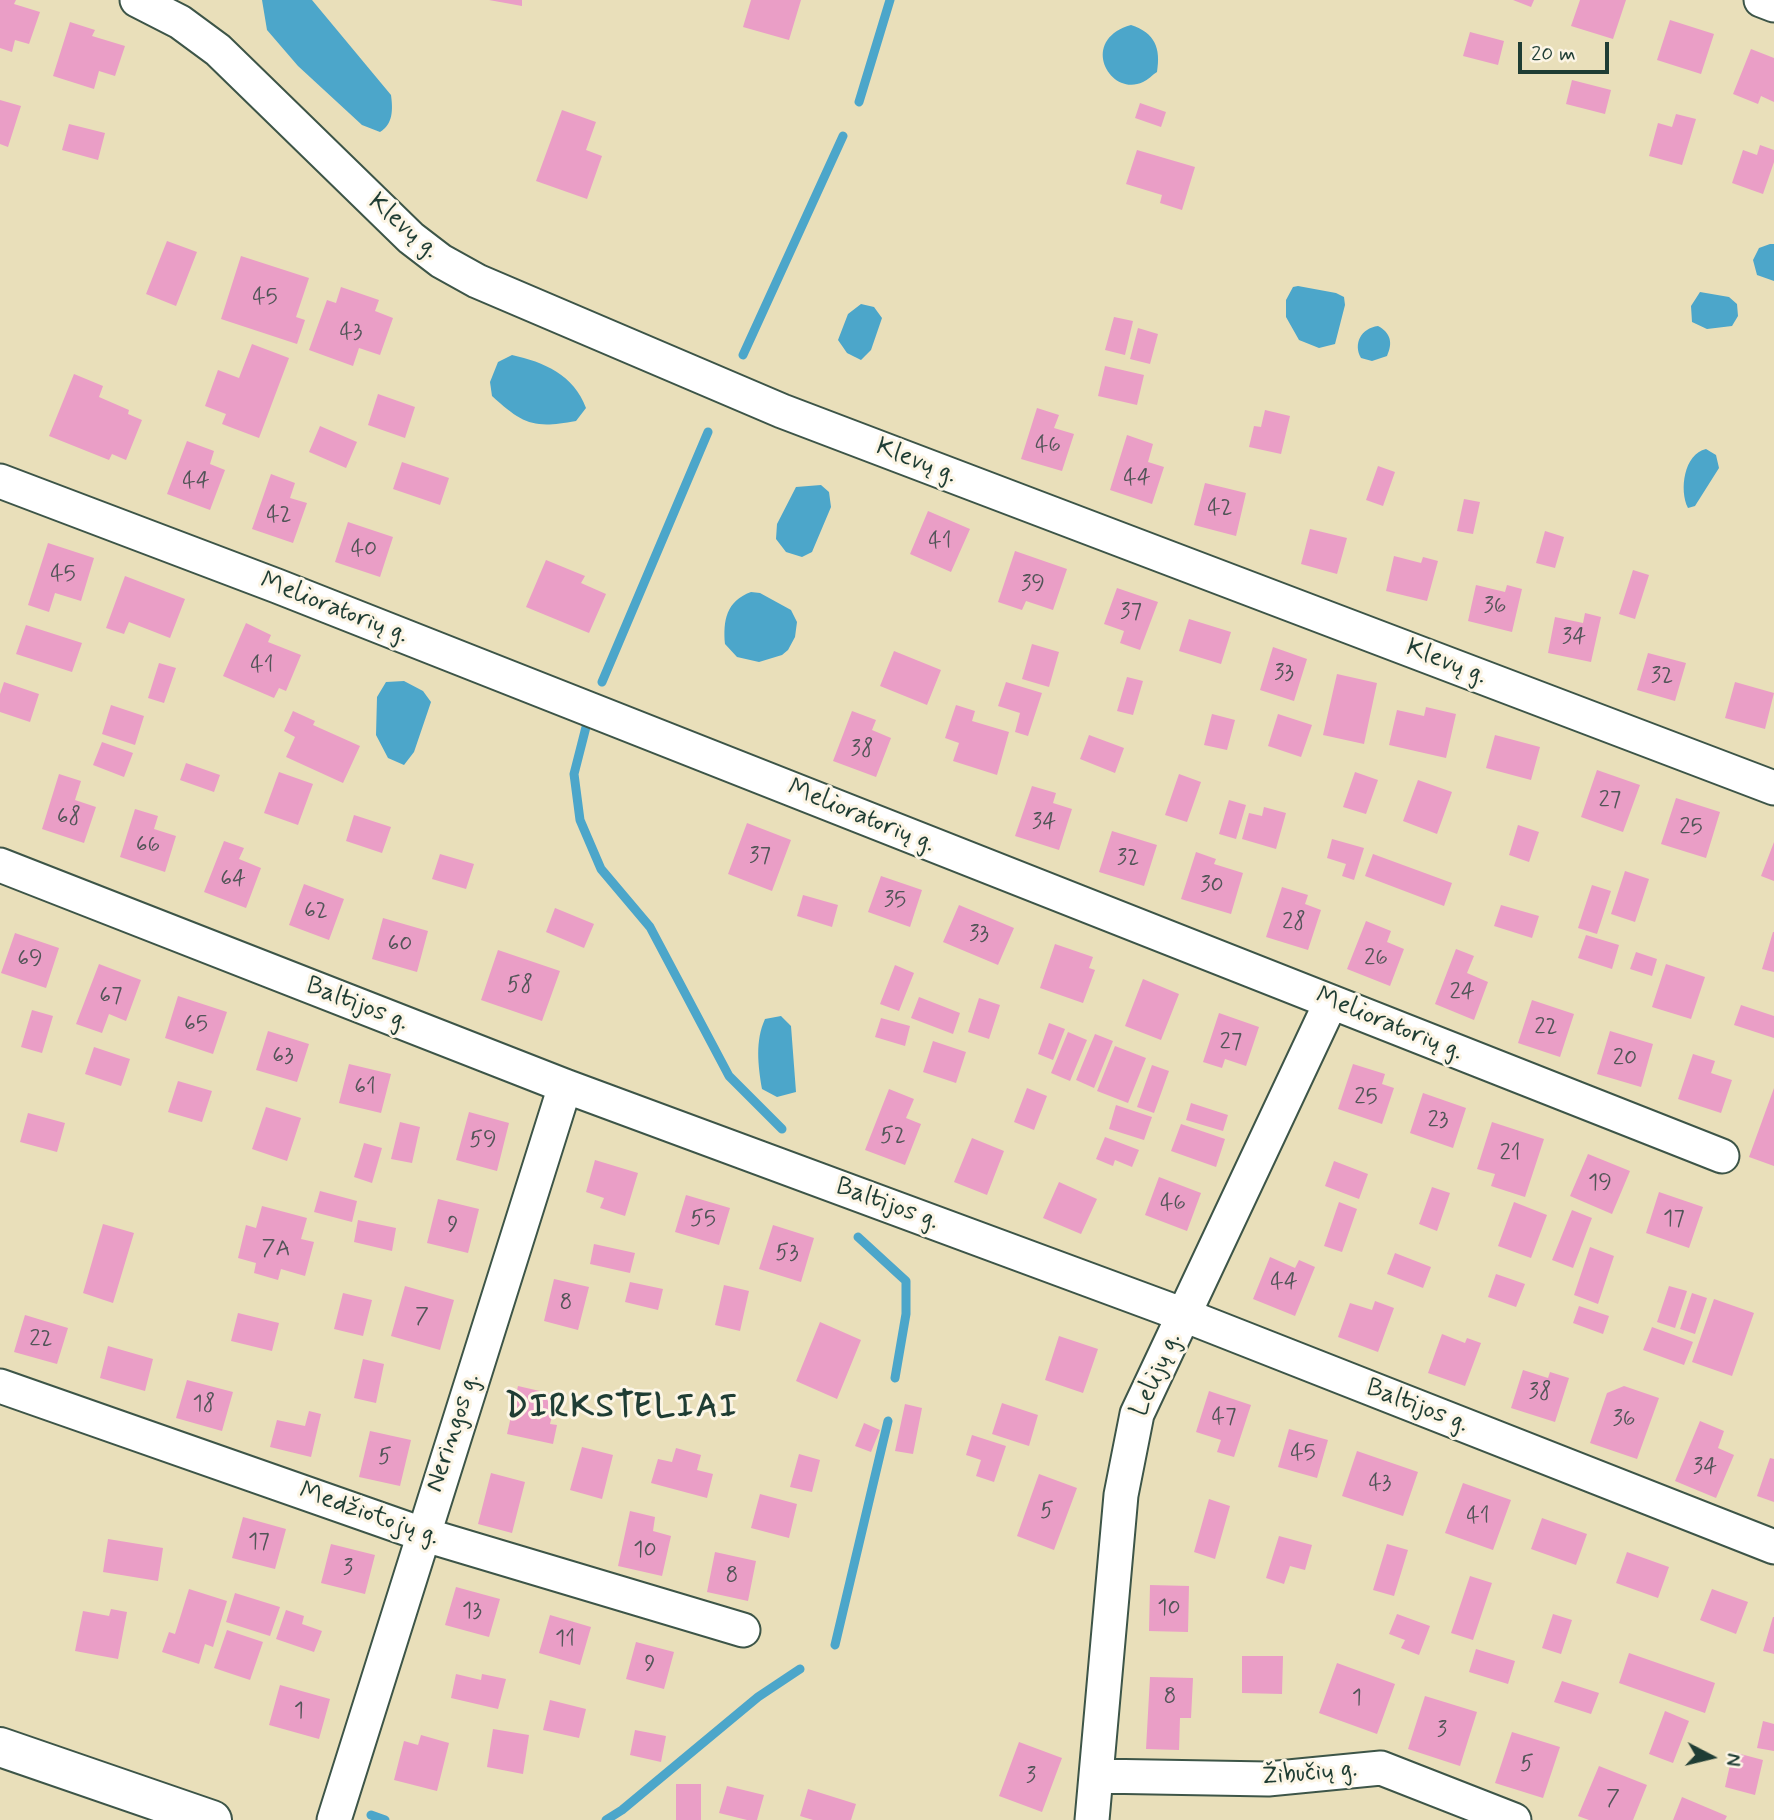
<!DOCTYPE html>
<html>
<head>
<meta charset="utf-8">
<style>
	body { margin:0 }
	#map { position:relative; width:1774px; height:1820px; overflow:hidden; background:#e9dfba; font-family:Mynerve,sans-serif }
	canvas { display:block }
	.north { position:absolute; left:1676px; top:1722px; width:70px; height:70px; -webkit-text-stroke:5px #fcf5e5; paint-order:stroke; rotate:97deg; font-size:19px; font-weight:700; line-height:28px; text-align:center; color:#1f3d34 }
	.north::after { content:''; display:block; margin:auto; width:24px; height:32px; background:#1f3d34; clip-path:polygon(50% 0,100% 100%,50% 72%,0 100%) }
	.scale { position:absolute; left:1518px; top:42px; width:91px; height:32px; box-sizing:border-box; border:4px solid #1f3d34; border-top:0; padding-left:9px; font-size:21px; line-height:24px; white-space:nowrap; color:#1f3d34; -webkit-text-stroke:5px #fcf5e5; paint-order:stroke }
</style>
</head>
<body>
<div id="map">
<canvas width="1774" height="1820"></canvas>
<div class="north">N</div>
<div class="scale">20 m</div>
</div>
<script>
const ctx = document.querySelector('canvas').getContext('2d');
ctx.lineJoin = 'round';
function fill(path, color) {
  ctx.fillStyle = color;
  ctx.fill(path, 'evenodd');
}
function stroke(path, color, width, dash) {
  ctx.strokeStyle = color;
  ctx.lineWidth = width;
  ctx.lineCap = dash ? 'butt' : 'round';
  ctx.setLineDash(dash || []);
  ctx.stroke(path);
}
function drawText(font, color, halo, rows, align = 'center') {
  ctx.font = font + ' Mynerve,sans-serif';
  ctx.lineWidth = 6;
  ctx.setLineDash([]);
  ctx.textBaseline = 'middle';
  ctx.strokeStyle = halo;
  ctx.fillStyle = color;
  for (const [text, x, y, turn = 0] of rows) {
    ctx.save();
    ctx.translate(x, y);
    ctx.rotate((+turn || 0) * Math.PI / 180);
    ctx.textAlign = isNaN(turn) ? turn : align;
    if (halo) ctx.strokeText(text, 0, 0);
    ctx.fillText(text, 0, 0);
    ctx.restore();
  }
}
fill(new Path2D(`
	M262,0H312L391,95C393,110 393,124 380,132L362,125L298,66L267,30Z
	M1131,25C1155,33 1161,48 1157,72C1152,75 1148,80 1143,82C1110,98 1078,40 1131,25Z
	M1770,244H1774V281L1757,275L1753,260L1759,248Z
	M1298,286L1336,293L1344,297L1345,305L1335,344L1319,348L1299,340L1286,317V300L1293,287Z
	M1700,292L1729,297L1737,304L1738,316L1732,326L1707,329L1692,322L1691,306Z
	M861,304L874,307L882,318L871,350L861,360L847,353L838,340L848,314Z
	M1378,326C1391,333 1393,343 1387,356L1372,361L1361,358C1353,344 1361,328 1378,326Z
	M512,355C544,362 574,375 586,408L576,421C533,429 523,424 492,396L490,382L498,362Z
	M1706,449L1716,455L1719,468L1695,506L1688,508C1679,490 1684,454 1706,449Z
	M821,485L829,492L831,507L812,552L802,557L786,552L776,539L777,524L796,487Z
	M751,592L760,593L791,610L797,622L795,637L788,650L782,655L759,662L737,657L725,644C723,621 726,601 751,592Z
	M404,681L423,691L431,702L414,752L404,765L388,758L376,735L377,697L386,682Z
	M781,1016L791,1026L796,1092L777,1097L762,1089C758,1065 755,1041 765,1019Z`), '#4ca6ca');
stroke(new Path2D(`
	M859,102L890,0
	M743,355L843,136
	M602,682L708,432
	M586,727L574,774L580,820L601,869L650,927L729,1076L782,1129
	M858,1237L906,1281V1314L895,1378
	M835,1645L888,1421
	M371,1815L385,1820
	M606,1820L622,1810L758,1697L800,1669`), '#4ca6ca', 9);
fill(new Path2D(`
	M0,0H16L14,4L40,12L29,44L15,40L12,52L0,48Z
	M489,0H522V6Z
	M751,0H801L789,40L743,27Z
	M1513,0H1534L1531,7Z
	M1580,0H1626L1613,39L1571,26Z
	M1670,20L1714,34L1701,74L1657,60Z
	M70,22L95,30L92,36L125,46L115,76L99,71L94,89L53,76Z
	M1470,32L1504,41L1498,65L1463,56Z
	M1751,49L1774,58V102L1761,96L1758,104L1733,94Z
	M1572,80L1611,90L1605,114L1566,104Z
	M0,100L21,106L8,147L0,144Z
	M1140,103L1166,112L1161,127L1135,118Z
	M562,110L596,122L586,150L602,156L587,199L536,181Z
	M1676,114L1696,119L1682,165L1649,156L1658,123L1672,127Z
	M69,124L105,133L98,160L62,150Z
	M1760,145L1774,150V162L1763,194L1732,183L1743,150L1757,155Z
	M1137,150L1195,167L1182,210L1160,203L1162,195L1126,184Z
	M167,241L197,252L176,306L146,294Z
	M241,256L309,278L296,317L305,320L297,344L221,319Z
	M341,287L379,300L375,311L393,318L380,355L359,348L353,366L309,350L327,300L336,303Z
	M1114,317L1133,321L1125,355L1105,350Z
	M1138,328L1158,334L1150,364L1130,359Z
	M252,344L289,358L259,438L222,424L226,414L205,406L218,370L239,378Z
	M1105,366L1144,375L1137,405L1098,396Z
	M74,374L103,386L99,397L129,410L128,414L142,420L126,460L112,454L109,460L49,436Z
	M378,394L415,407L405,438L368,425Z
	M1037,408L1059,415L1054,428L1074,434L1062,471L1021,459Z
	M1265,410L1290,416L1281,454L1249,447L1254,426L1261,427Z
	M320,426L357,442L346,468L309,452Z
	M1127,435L1153,444L1148,462L1164,467L1152,504L1110,490Z
	M187,441L214,451L210,464L225,470L210,510L167,494Z
	M402,462L449,478L440,505L393,489Z
	M1378,466L1395,472L1383,506L1366,500Z
	M271,474L295,483L290,498L307,503L293,543L252,529Z
	M1205,483L1246,493L1236,536L1194,525Z
	M1464,499L1480,502L1473,534L1457,531Z
	M928,511L970,529L951,572L910,554Z
	M348,522L393,537L380,577L335,562Z
	M1310,529L1347,538L1337,574L1301,564Z
	M1545,531L1564,537L1555,568L1536,563Z
	M48,543L94,558L81,601L55,593L49,612L28,605Z
	M1015,551L1067,569L1053,610L1026,601L1022,610L998,602Z
	M1394,556L1421,563L1423,557L1438,561L1427,601L1386,591Z
	M546,560L585,576L581,583L606,594L589,633L526,607Z
	M1633,570L1649,575L1635,619L1619,614Z
	M125,576L185,599L170,638L129,622L124,634L106,628Z
	M1476,585L1505,592L1507,585L1522,589L1512,632L1468,621Z
	M1117,588L1158,602L1140,650L1120,643L1124,631L1104,624Z
	M1585,613L1601,617L1591,662L1548,653L1555,617L1583,623Z
	M1189,619L1231,632L1221,664L1179,651Z
	M246,623L271,635L268,642L301,655L286,691L279,688L274,698L223,676Z
	M26,625L82,643L72,672L16,654Z
	M1032,644L1059,652L1049,687L1022,679Z
	M1273,647L1307,659L1294,701L1260,690Z
	M894,651L941,670L927,705L880,686Z
	M1648,653L1686,663L1675,701L1637,690Z
	M159,663L176,668L164,703L148,698Z
	M1337,674L1377,683L1364,744L1323,735Z
	M1127,677L1143,681L1133,715L1117,711Z
	M4,682L39,694L30,722L0,712V694Z
	M1006,682L1042,693L1028,736L1015,732L1020,713L998,706Z
	M1735,682L1774,693L1765,729L1725,718Z
	M111,705L144,716L135,745L102,734Z
	M956,705L975,711L972,721L1009,732L997,775L953,761L959,743L945,738Z
	M1426,707L1456,714L1446,758L1389,745L1397,710L1424,716Z
	M293,711L315,721L313,725L360,746L343,783L286,757L295,737L284,731Z
	M852,711L876,720L872,730L891,738L876,777L833,761Z
	M1212,714L1235,720L1227,750L1204,745Z
	M1278,714L1312,725L1301,757L1268,746Z
	M1089,735L1124,748L1115,773L1080,759Z
	M1495,735L1540,747L1531,780L1486,768Z
	M102,742L133,753L124,777L93,765Z
	M186,763L220,775L214,792L180,780Z
	M1597,770L1640,785L1623,832L1581,817Z
	M279,772L313,784L298,825L264,813Z
	M1355,772L1378,780L1366,814L1343,807Z
	M59,774L81,781L75,800L96,807L84,843L42,829Z
	M1179,774L1201,782L1187,822L1165,815Z
	M1418,780L1452,792L1437,834L1403,821Z
	M1032,786L1056,793L1053,803L1072,809L1059,850L1015,836Z
	M1676,798L1720,812L1706,858L1661,844Z
	M1229,800L1246,805L1236,839L1219,834Z
	M1264,807L1286,813L1276,849L1242,839L1249,813L1262,816Z
	M135,809L158,816L154,829L176,836L165,872L120,857Z
	M354,815L391,827L382,853L346,841Z
	M747,823L791,840L772,891L728,874Z
	M1518,825L1539,832L1529,862L1509,855Z
	M1112,831L1157,845L1144,886L1099,872Z
	M1332,839L1364,848L1354,880L1342,876L1346,864L1327,858Z
	M224,841L244,848L239,859L261,868L246,908L204,892Z
	M1774,842V881L1761,876Z
	M1196,852L1216,859L1214,864L1243,873L1231,914L1181,899Z
	M440,854L474,864L466,889L432,879Z
	M1373,854L1452,883L1444,906L1365,876Z
	M1625,871L1649,879L1635,922L1611,914Z
	M881,876L922,890L910,927L868,912Z
	M304,884L344,899L329,940L289,925Z
	M1592,885L1611,891L1597,934L1578,928Z
	M1282,887L1308,895L1305,904L1321,910L1308,950L1266,937Z
	M803,895L838,905L832,927L797,916Z
	M959,905L1014,928L998,965L943,942Z
	M1501,905L1539,916L1532,938L1494,926Z
	M555,908L594,924L584,948L546,932Z
	M383,918L428,931L417,972L372,959Z
	M1366,921L1391,931L1387,942L1404,949L1390,986L1347,969Z
	M1773,932H1774V972L1762,969Z
	M15,933L59,948L46,988L1,973Z
	M1586,935L1619,945L1612,969L1578,958Z
	M1055,944L1093,957L1089,968L1095,970L1083,1003L1040,988Z
	M1456,949L1474,956L1467,973L1488,982L1474,1020L1435,1004Z
	M498,950L560,971L542,1021L481,1000Z
	M1636,952L1657,959L1652,976L1630,969Z
	M99,964L141,980L126,1021L109,1014L102,1033L76,1024Z
	M1666,964L1705,977L1691,1019L1652,1007Z
	M895,965L914,973L899,1011L880,1004Z
	M1143,979L1179,994L1161,1040L1125,1026Z
	M178,996L227,1012L213,1054L165,1038Z
	M919,997L960,1013L953,1034L911,1018Z
	M979,998L1000,1005L989,1039L968,1032Z
	M1532,1000L1574,1014L1560,1057L1518,1043Z
	M1741,1005L1774,1016V1038L1734,1025Z
	M32,1010L53,1016L42,1053L21,1047Z
	M1219,1013L1259,1027L1246,1066L1225,1059L1222,1068L1203,1062Z
	M881,1018L910,1026L905,1046L875,1037Z
	M1049,1023L1065,1029L1053,1060L1038,1054Z
	M268,1031L309,1044L297,1082L256,1070Z
	M1610,1031L1653,1044L1641,1087L1597,1074Z
	M1068,1032L1087,1040L1070,1081L1051,1073Z
	M1095,1034L1113,1041L1094,1088L1076,1080Z
	M933,1041L966,1052L956,1083L923,1072Z
	M1115,1046L1146,1058L1128,1103L1097,1091Z
	M94,1047L130,1059L121,1086L85,1074Z
	M1693,1054L1715,1061L1711,1073L1732,1080L1721,1113L1678,1099Z
	M349,1064L391,1074L381,1113L339,1103Z
	M1353,1064L1385,1074L1382,1084L1394,1088L1382,1124L1338,1109Z
	M1152,1065L1169,1071L1154,1113L1137,1107Z
	M178,1081L212,1091L202,1122L168,1112Z
	M1027,1088L1047,1096L1034,1130L1014,1122Z
	M1774,1088V1166L1749,1157Z
	M889,1089L914,1099L906,1118L921,1124L905,1165L865,1150Z
	M1423,1093L1466,1108L1453,1148L1410,1133Z
	M1191,1103L1228,1115L1223,1131L1186,1120Z
	M1116,1105L1152,1117L1144,1140L1109,1129Z
	M266,1107L301,1118L287,1161L252,1149Z
	M469,1112L509,1123L497,1171L456,1160Z
	M28,1113L65,1123L57,1152L20,1142Z
	M400,1122L420,1127L412,1163L391,1159Z
	M1492,1122L1544,1139L1525,1197L1491,1186L1495,1174L1477,1169Z
	M1181,1124L1225,1139L1216,1167L1171,1151Z
	M1105,1137L1139,1150L1132,1167L1115,1160L1113,1166L1096,1159Z
	M972,1138L1004,1151L987,1195L954,1182Z
	M364,1143L382,1148L372,1183L354,1177Z
	M1588,1154L1630,1171L1612,1214L1570,1196Z
	M595,1160L638,1173L625,1216L600,1208L604,1198L586,1192Z
	M1334,1161L1368,1174L1359,1199L1325,1186Z
	M1159,1177L1201,1193L1187,1231L1145,1215Z
	M1059,1182L1097,1199L1081,1234L1043,1218Z
	M1432,1187L1450,1193L1437,1231L1419,1224Z
	M320,1191L357,1201L352,1222L314,1212Z
	M1659,1192L1703,1207L1689,1248L1646,1233Z
	M686,1195L730,1208L719,1245L675,1232Z
	M438,1199L479,1209L468,1253L427,1243Z
	M1339,1202L1357,1209L1342,1252L1324,1246Z
	M1514,1202L1547,1215L1531,1258L1498,1246Z
	M262,1206L307,1218L301,1239L314,1242L305,1276L281,1269L278,1280L254,1273L256,1263L238,1258L246,1225L256,1228Z
	M1572,1210L1592,1218L1573,1268L1552,1260Z
	M358,1220L396,1228L392,1251L354,1242Z
	M103,1224L134,1233L113,1303L83,1293Z
	M773,1225L814,1238L801,1282L759,1269Z
	M594,1244L635,1253L630,1273L590,1264Z
	M1590,1247L1614,1256L1598,1304L1574,1295Z
	M1395,1253L1431,1267L1423,1288L1387,1274Z
	M1270,1257L1295,1268L1299,1260L1315,1267L1295,1316L1253,1299Z
	M1496,1274L1525,1284L1516,1307L1488,1297Z
	M554,1279L589,1287L578,1330L544,1321Z
	M630,1282L663,1289L658,1310L625,1302Z
	M724,1285L749,1291L740,1331L715,1325Z
	M405,1286L454,1300L440,1350L391,1336Z
	M1669,1286L1687,1291L1675,1328L1657,1322Z
	M343,1293L372,1300L363,1336L334,1329Z
	M1692,1293L1707,1298L1695,1334L1680,1329Z
	M1714,1299L1754,1313L1732,1376L1692,1362Z
	M1375,1301L1394,1308L1378,1352L1338,1337L1350,1303L1372,1310Z
	M1579,1306L1609,1316L1603,1334L1573,1323Z
	M238,1313L279,1323L272,1351L231,1341Z
	M25,1315L68,1328L57,1364L14,1352Z
	M820,1322L861,1340L837,1399L796,1381Z
	M1652,1327L1693,1342L1684,1365L1643,1350Z
	M1442,1334L1465,1343L1467,1338L1481,1343L1465,1386L1428,1373Z
	M1059,1336L1098,1349L1083,1393L1045,1380Z
	M108,1346L153,1359L145,1391L100,1378Z
	M363,1359L384,1364L376,1403L354,1398Z
	M1523,1370L1548,1378L1550,1372L1569,1378L1555,1422L1511,1408Z
	M187,1380L233,1392L222,1431L176,1418Z
	M518,1386L557,1395L550,1424L557,1425L553,1444L507,1434Z
	M1624,1386L1659,1398L1637,1459L1590,1443L1607,1393Z
	M1209,1391L1251,1405L1234,1457L1217,1452L1221,1440L1196,1432Z
	M1002,1403L1038,1415L1029,1446L992,1434Z
	M905,1404L922,1408L913,1454L895,1451Z
	M309,1411L321,1414L311,1457L270,1447L277,1420L305,1426Z
	M1700,1421L1724,1431L1718,1448L1734,1455L1716,1498L1675,1481Z
	M864,1423L880,1430L871,1452L855,1446Z
	M1289,1429L1328,1440L1317,1478L1278,1467Z
	M370,1431L411,1440L400,1486L359,1477Z
	M972,1435L1006,1446L994,1482L976,1476L981,1460L966,1455Z
	M582,1447L613,1455L602,1499L570,1490Z
	M676,1448L701,1455L697,1470L713,1474L707,1498L651,1483L658,1459L672,1462Z
	M1357,1451L1418,1472L1403,1516L1342,1496Z
	M799,1454L820,1460L812,1492L790,1487Z
	M1770,1458L1774,1459V1502L1757,1496Z
	M491,1473L525,1482L512,1533L478,1524Z
	M1039,1474L1077,1488L1054,1550L1017,1536Z
	M1463,1483L1511,1500L1493,1550L1445,1533Z
	M760,1494L797,1504L789,1538L751,1528Z
	M1209,1499L1230,1506L1215,1559L1194,1552Z
	M630,1511L655,1517L653,1531L671,1536L662,1576L618,1566Z
	M243,1517L286,1529L275,1569L232,1558Z
	M1542,1518L1587,1534L1576,1565L1531,1549Z
	M1279,1536L1312,1545L1305,1570L1290,1566L1284,1584L1266,1578Z
	M108,1539L163,1548L158,1581L103,1572Z
	M331,1544L375,1555L365,1594L321,1583Z
	M1387,1544L1408,1550L1394,1596L1373,1590Z
	M715,1552L756,1561L748,1601L707,1592Z
	M1627,1552L1669,1567L1658,1598L1616,1583Z
	M1470,1576L1492,1583L1473,1640L1451,1633Z
	M1150,1585L1189,1586L1188,1632L1149,1631Z
	M456,1587L500,1599L489,1637L445,1625Z
	M189,1589L227,1601L213,1647L205,1644L199,1664L162,1652L169,1632L175,1634Z
	M1712,1589L1748,1602L1736,1634L1700,1620Z
	M235,1593L280,1607L270,1636L226,1622Z
	M111,1609L127,1612L118,1659L75,1651L83,1611L109,1616Z
	M286,1610L304,1616L302,1624L322,1631L314,1652L276,1639Z
	M1397,1614L1430,1626L1419,1655L1401,1648L1405,1640L1389,1634Z
	M1553,1614L1572,1620L1561,1654L1542,1648Z
	M550,1615L591,1627L580,1665L539,1653Z
	M1773,1617H1774V1654L1763,1651Z
	M227,1630L263,1642L250,1680L214,1668Z
	M636,1642L674,1652L664,1689L626,1679Z
	M1476,1649L1515,1661L1508,1684L1469,1672Z
	M1629,1653L1715,1683L1705,1713L1619,1683Z
	M1242,1656H1283L1282,1694L1242,1693Z
	M1337,1663L1395,1684L1377,1734L1319,1713Z
	M456,1674L481,1680L482,1674L506,1679L498,1709L451,1698Z
	M1150,1677L1193,1678L1191,1718H1180L1179,1750L1146,1749Z
	M1562,1681L1599,1693L1591,1714L1554,1702Z
	M280,1685L330,1699L319,1739L269,1725Z
	M1425,1696L1477,1712L1460,1766L1408,1749Z
	M550,1700L586,1709L579,1738L543,1730Z
	M1665,1711L1689,1721L1673,1763L1649,1754Z
	M1763,1721L1774,1724V1751L1757,1748Z
	M493,1729L529,1735L523,1774L487,1767Z
	M635,1730L666,1736L661,1762L630,1755Z
	M1512,1732L1560,1747L1543,1798L1495,1783Z
	M421,1735L449,1743L437,1791L394,1780L404,1741L418,1745Z
	M1019,1742L1062,1758L1042,1812L999,1796Z
	M1733,1752L1763,1760L1755,1795L1725,1787Z
	M1599,1766L1647,1785L1633,1820H1589L1578,1816Z
	M676,1784H701V1820H676Z
	M727,1786L764,1795L757,1820H747L719,1813Z
	M808,1789L856,1804L851,1820H813L800,1816Z
	M1682,1797L1727,1816L1725,1820H1673Z`), '#ea9ec6');
const minor = new Path2D(`
	M137,0L180,22L218,50L411,238L441,261L477,281L782,411L1774,788
	M1761,0L1774,5
	M0,481L277,586L1722,1156
	M0,865L565,1086L1184,1315L1774,1547
	M0,1386L422,1534L743,1630
	M1096,1776L1268,1779L1381,1768L1514,1820
	M334,1820L565,1086
	M1092,1820L1121,1495L1137,1414L1331,1002`);
const secondary = new Path2D(`
	M0,1747L212,1820`);
stroke(minor, '#3d5548', 37);
stroke(secondary, '#3d5548', 42);
stroke(minor, '#fff', 33);
stroke(secondary, '#fff', 38);
drawText('23px', '#525558', null, [
	["45",265,298],
	["43",351,333],
	["46",1048,446],
	["44",1137,479],
	["44",196,482],
	["42",1220,509],
	["42",279,516],
	["41",940,542],
	["40",364,550],
	["45",63,575],
	["39",1033,585],
	["36",1495,607],
	["37",1131,613],
	["34",1574,638],
	["41",262,666],
	["33",1284,674],
	["32",1662,677],
	["38",862,750],
	["27",1610,801],
	["68",69,818],
	["34",1044,823],
	["25",1691,828],
	["66",148,846],
	["37",760,857],
	["32",1128,859],
	["64",233,880],
	["30",1212,886],
	["35",895,901],
	["62",316,912],
	["28",1294,923],
	["33",979,935],
	["60",400,945],
	["26",1376,959],
	["69",30,960],
	["58",520,986],
	["24",1462,993],
	["67",111,997],
	["65",196,1025],
	["22",1546,1028],
	["27",1231,1043],
	["63",283,1057],
	["20",1625,1059],
	["61",365,1088],
	["25",1366,1098],
	["23",1438,1121],
	["52",893,1137],
	["59",483,1141],
	["21",1510,1154],
	["19",1600,1184],
	["46",1173,1204],
	["55",703,1220],
	["17",1674,1220],
	["9",453,1226],
	["7A",276,1250],
	["53",787,1254],
	["44",1284,1283],
	["8",566,1304],
	["7",422,1318],
	["22",41,1340],
	["38",1540,1393],
	["18",204,1405],
	["47",1224,1418],
	["36",1624,1420],
	["45",1303,1454],
	["5",385,1458],
	["34",1705,1468],
	["43",1380,1484],
	["5",1047,1512],
	["41",1478,1517],
	["17",259,1543],
	["10",645,1551],
	["3",348,1569],
	["8",732,1577],
	["10",1169,1609],
	["13",472,1612],
	["11",565,1640],
	["9",650,1665],
	["8",1170,1698],
	["1",1357,1699],
	["1",299,1712],
	["3",1442,1731],
	["5",1527,1765],
	["3",1031,1777],
	["7",1613,1800]
]);
drawText('26px', '#1f3d34', '#fcf5e5', [
	["Klevų g.",403,227,41],
	["Klevų g.",916,462,21],
	["Melioratorių g.",334,609,21],
	["Klevų g.",1446,663,21],
	["Melioratorių g.",861,817,22],
	["Baltijos g.",357,1005,21],
	["Melioratorių g.",1389,1025,22],
	["Baltijos g.",887,1205,20],
	["Lelijų g.",1157,1375,-66],
	["Baltijos g.",1417,1407,21],
	["Neringos g.",454,1433,-72],
	["Medžiotojų g.",369,1515,19],
	["Žibučių g.",1310,1774,-5]
]);
ctx.letterSpacing = '2px';
drawText('bold 33px', '#1f3d34', '#fcf5e5', [
	["DIRKSTELIAI",622,1409]
]);
ctx.letterSpacing = '0px';
</script>
</body>
</html>
